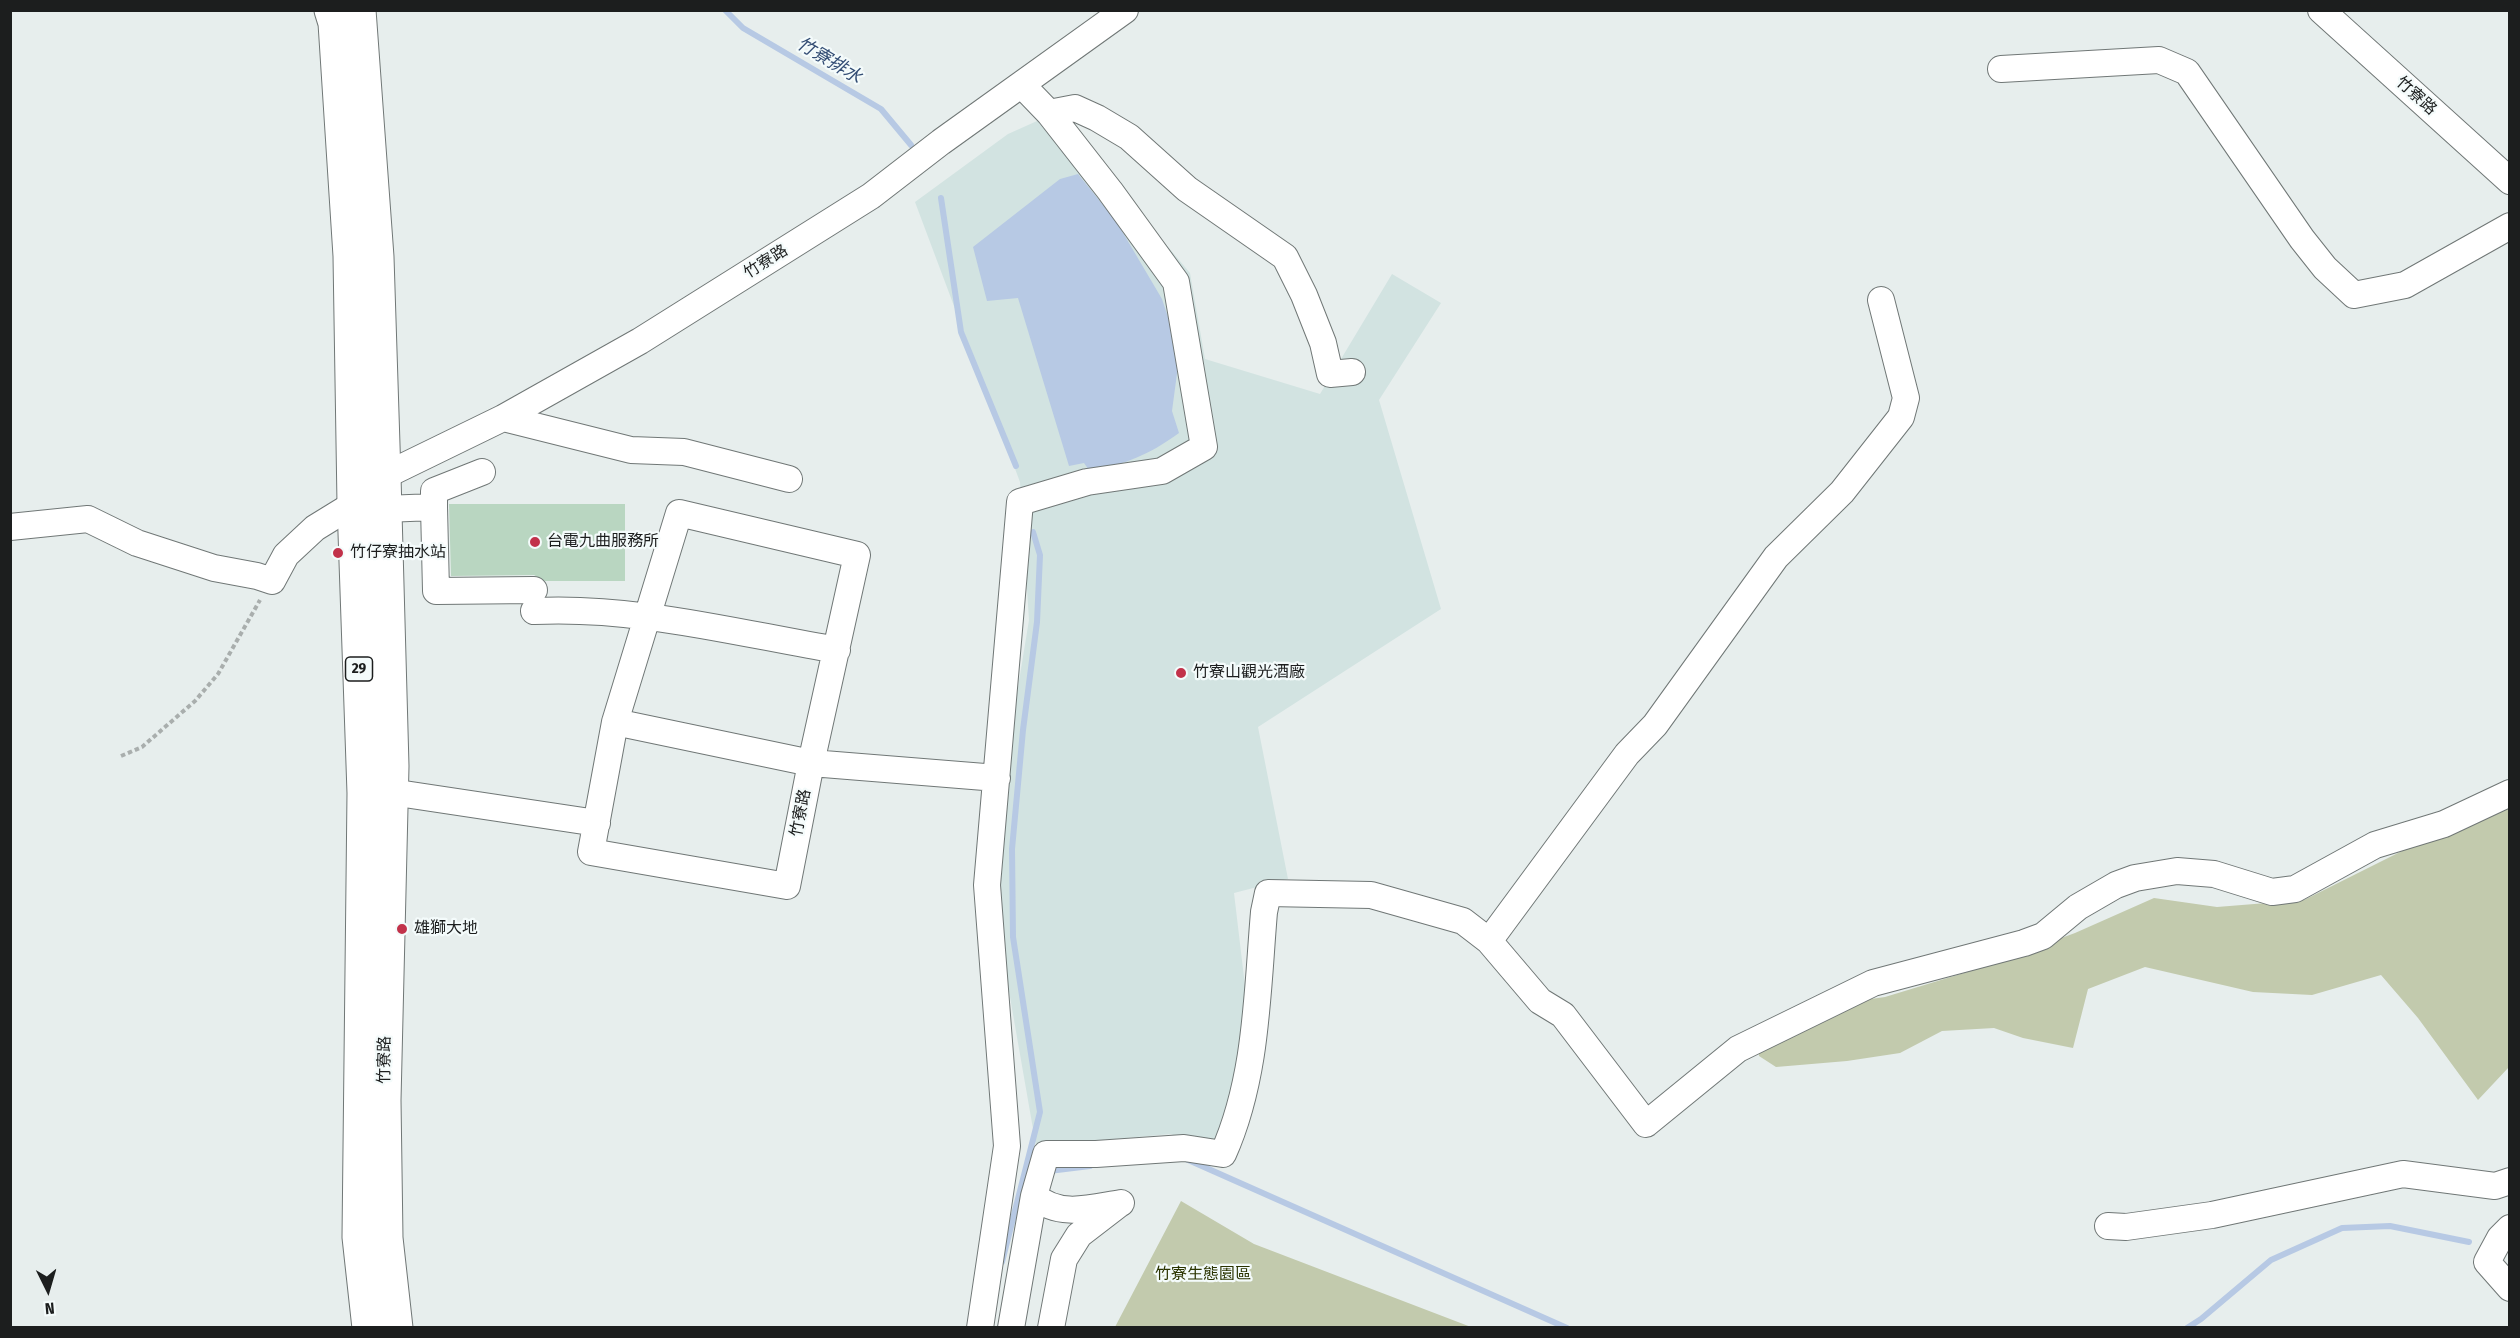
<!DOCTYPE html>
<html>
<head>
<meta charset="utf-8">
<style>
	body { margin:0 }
	#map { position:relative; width:2520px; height:1338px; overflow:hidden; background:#e7eeed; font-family:"Fira Sans Condensed",sans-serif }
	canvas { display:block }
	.frame { position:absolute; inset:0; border:12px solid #1c1e1e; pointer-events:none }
	.north { position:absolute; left:18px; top:1260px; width:60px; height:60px; -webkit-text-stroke:4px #f4fbfb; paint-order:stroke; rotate:175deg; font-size:16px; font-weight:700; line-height:24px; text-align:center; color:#1c1e1e }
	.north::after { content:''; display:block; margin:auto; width:21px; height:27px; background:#1c1e1e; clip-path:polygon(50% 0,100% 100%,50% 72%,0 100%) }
</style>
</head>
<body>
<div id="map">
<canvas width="2520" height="1338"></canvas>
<div class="frame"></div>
<div class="north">N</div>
</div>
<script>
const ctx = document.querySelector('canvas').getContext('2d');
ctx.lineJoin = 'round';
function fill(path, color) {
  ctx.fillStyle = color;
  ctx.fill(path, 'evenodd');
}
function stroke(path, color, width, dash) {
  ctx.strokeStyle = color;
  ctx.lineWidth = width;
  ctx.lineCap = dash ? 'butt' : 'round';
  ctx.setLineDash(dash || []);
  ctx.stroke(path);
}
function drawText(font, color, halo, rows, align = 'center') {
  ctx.font = font + ' "Fira Sans Condensed","Noto Sans TC",sans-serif';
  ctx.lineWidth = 4.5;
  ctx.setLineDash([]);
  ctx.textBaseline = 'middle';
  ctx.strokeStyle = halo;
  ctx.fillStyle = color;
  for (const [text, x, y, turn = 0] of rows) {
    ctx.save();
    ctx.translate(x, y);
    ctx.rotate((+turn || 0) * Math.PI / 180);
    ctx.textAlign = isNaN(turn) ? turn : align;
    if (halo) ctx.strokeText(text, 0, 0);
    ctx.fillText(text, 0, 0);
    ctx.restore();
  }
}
fill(new Path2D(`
	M1055,113L1190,273L1205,359L1320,394L1392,274L1441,303L1379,400L1441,609L1258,727L1288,879L1234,893L1252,1045L1215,1157L1171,1134L1036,1146L988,871L1029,620L1020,482L915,202L1008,134Z`), '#d2e3e1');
fill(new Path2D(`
	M2509,804V1067L2478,1100L2418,1018L2381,975L2312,995L2253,992L2145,967L2088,989L2073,1048L2023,1038L1994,1028L1942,1031L1900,1053L1847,1061L1776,1067L1759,1056V1038L1814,1007L1885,997L1977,969L2075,933L2154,898L2217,907L2304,900L2438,833Z
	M1181,1201L1254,1244L1471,1327H1115Z`), '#c2caad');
fill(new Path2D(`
	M1078,174L1116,221L1162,299L1174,335L1178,366L1172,411L1179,433C1146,457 1129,461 1091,473L1084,463L1069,466L1018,298L987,301L973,247L1060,179Z`), '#b7c9e4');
stroke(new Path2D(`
	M725,10L743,28L881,109L911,145
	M941,198L961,332L1016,466
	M1186,1159L1567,1328
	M1049,1171L1090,1166
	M1002,1262L1040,1112L1013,937L1012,849L1023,730L1037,622L1040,555L1033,532
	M2187,1328L2201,1319L2271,1260L2342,1228L2390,1226L2469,1242`), '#b7c9e4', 6);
fill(new Path2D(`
	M449,504H625V581H545L534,575L451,576Z`), '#b9d6c1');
const minor = new Path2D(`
	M2321,10L2510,181
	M2001,69L2159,60L2187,72L2302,239L2325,268L2354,295L2405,285L2510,226
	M1049,113L1075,108L1097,118L1129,137L1187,189L1285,257L1304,295L1323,343L1330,374L1352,372
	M503,418L631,450L684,452L789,479
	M434,507V491L482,472
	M385,509L434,507L436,591L534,590
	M679,513L857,555L811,763L787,886L591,852L615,722Z
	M10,527L88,519L137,543L214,568L257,576L272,581L286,555L315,528L354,504L384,476L503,418L640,341L871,196L941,142L1125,10
	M534,611C635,606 737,633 837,650
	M615,722L811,763L997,778
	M374,793L391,792L597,823
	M1489,941L1627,754L1655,725L1776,557L1842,492L1901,417L1906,398L1881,300
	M1121,1203C1090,1208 1060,1218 1034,1196L1046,1154H1096L1184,1148L1223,1154C1257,1078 1257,994 1264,912L1268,893L1371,895L1463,921L1489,941L1540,1001L1563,1015L1646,1124L1738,1049L1873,983L2024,943L2043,936L2078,907L2116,885L2135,878L2177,871L2214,874L2272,892L2295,889L2375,845L2444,824L2510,793
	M2108,1226L2126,1227L2212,1215L2403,1174L2495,1186L2510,1181
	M2510,1228L2500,1238L2487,1262L2510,1288
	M980,1328L1007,1146L987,885L1020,502L1087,482L1162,471L1204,447L1176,282L1110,191L1049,113L1022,85
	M1011,1328L1034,1196
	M1051,1328L1064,1259L1079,1235L1118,1205`);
const major = new Path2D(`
	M331,10L335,23L350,256L354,504L364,793L359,1237L369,1328
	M359,10L377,257L384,476L392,766L384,1100L386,1238L396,1328`);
stroke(minor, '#707776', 28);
stroke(major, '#707776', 35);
stroke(new Path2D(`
	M121,756L142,747L195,701L218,674L260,600`), '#a9aead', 4, [4.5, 3]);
stroke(minor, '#fff', 26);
stroke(major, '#fff', 33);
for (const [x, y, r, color] of [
	[535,542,6,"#c2324a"],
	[338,553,6,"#c2324a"],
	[1181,673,6,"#c2324a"],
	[402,929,6,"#c2324a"]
]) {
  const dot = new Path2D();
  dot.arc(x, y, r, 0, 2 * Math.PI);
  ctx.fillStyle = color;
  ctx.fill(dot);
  stroke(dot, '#f4fbfb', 2);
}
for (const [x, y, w] of [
	[359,669,27]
]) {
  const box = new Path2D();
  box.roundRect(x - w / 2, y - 12, w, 24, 4.5);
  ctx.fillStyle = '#f4fbfb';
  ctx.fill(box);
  stroke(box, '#1c1e1e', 1.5);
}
drawText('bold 15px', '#1c1e1e', null, [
	["29",359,669]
]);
drawText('16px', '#1c1e1e', '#f4fbfb', [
	["竹寮路",2416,96,42],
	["竹寮路",766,262,-32],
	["竹寮路",801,813,-79],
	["竹寮路",385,1060,-89]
]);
drawText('16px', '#1c1e1e', '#f4fbfb', [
	["台電九曲服務所",547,542],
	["竹仔寮抽水站",350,553],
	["竹寮山觀光酒廠",1193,673],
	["雄獅大地",414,929]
], 'left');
drawText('16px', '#2b3400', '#f4fbfb', [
	["竹寮生態園區",1203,1275]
]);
drawText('italic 18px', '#334d74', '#f4fbfb', [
	["竹寮排水",829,61,31]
]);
</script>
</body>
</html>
